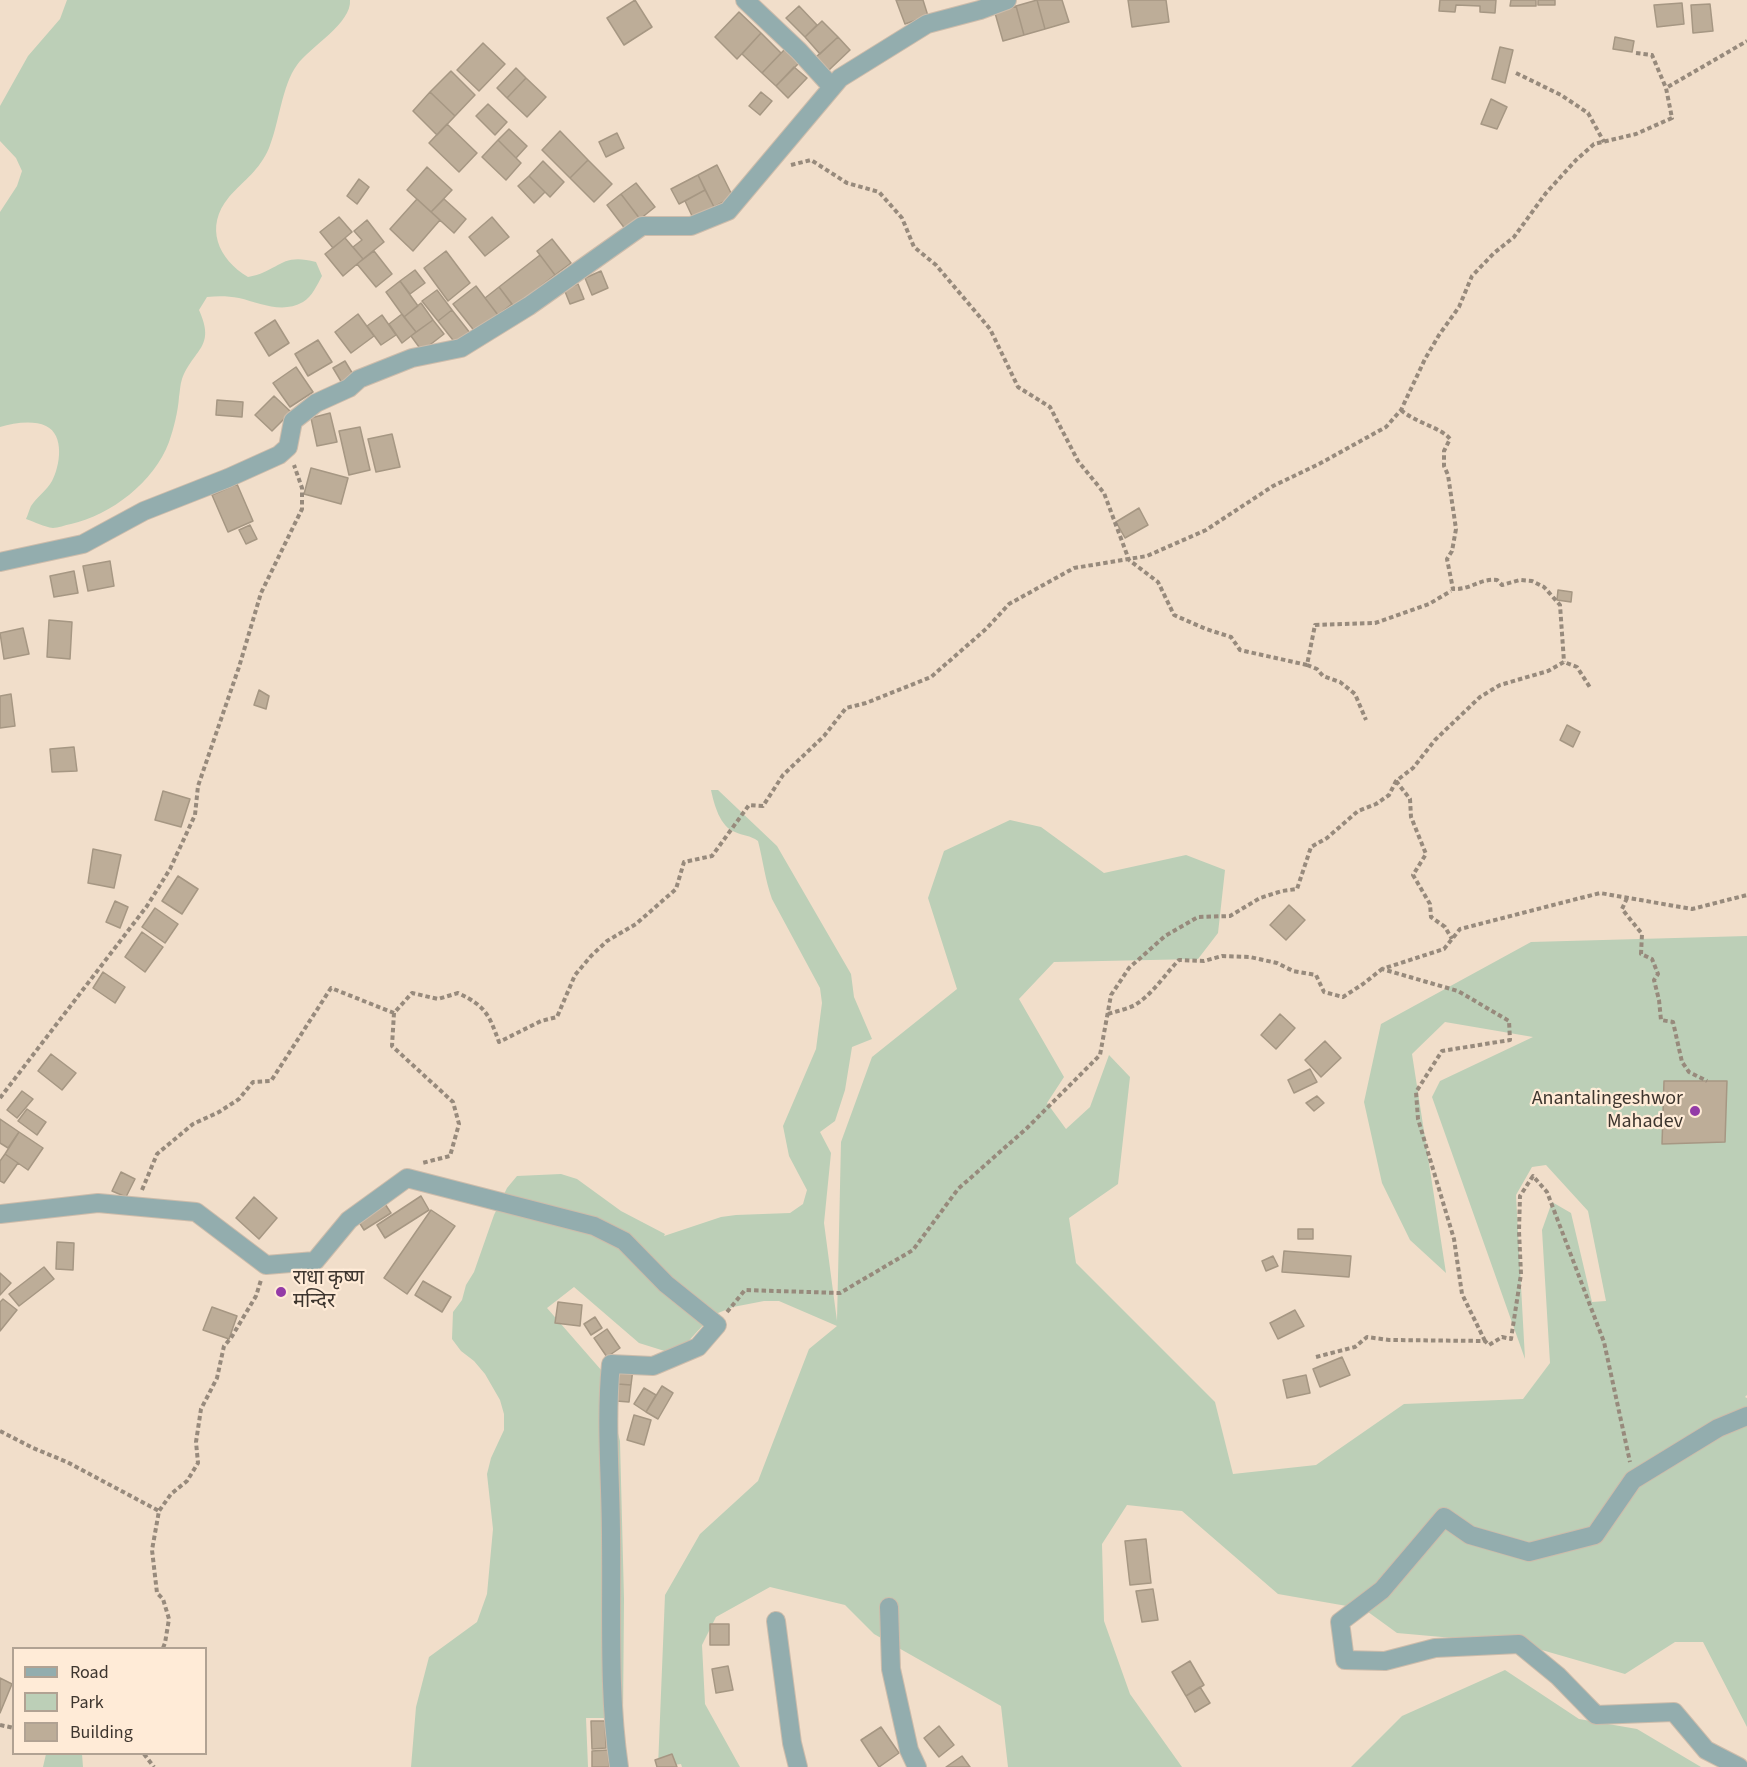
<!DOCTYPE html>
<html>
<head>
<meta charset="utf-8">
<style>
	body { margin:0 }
	#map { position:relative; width:1747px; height:1767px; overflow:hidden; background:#f1deca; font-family:"Source Sans 3",sans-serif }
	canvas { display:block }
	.legend { position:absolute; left:12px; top:1647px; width:195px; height:108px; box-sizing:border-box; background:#ffebd7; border:2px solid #b1a293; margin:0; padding:8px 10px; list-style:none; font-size:18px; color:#3d352e }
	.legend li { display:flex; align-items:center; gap:12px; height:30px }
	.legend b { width:30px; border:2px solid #b1a293 }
</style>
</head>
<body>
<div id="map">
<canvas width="1747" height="1767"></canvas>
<ul class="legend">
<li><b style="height:8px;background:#93adae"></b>Road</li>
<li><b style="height:16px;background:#bccfb7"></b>Park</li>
<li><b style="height:16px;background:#bdad98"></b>Building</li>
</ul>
</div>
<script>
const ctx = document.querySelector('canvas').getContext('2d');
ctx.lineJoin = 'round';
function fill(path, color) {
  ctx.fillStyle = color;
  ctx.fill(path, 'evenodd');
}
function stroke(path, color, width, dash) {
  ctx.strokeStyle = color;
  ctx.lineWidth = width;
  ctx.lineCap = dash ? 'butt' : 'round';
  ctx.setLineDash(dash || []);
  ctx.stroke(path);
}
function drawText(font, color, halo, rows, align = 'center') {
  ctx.font = font + ' "Source Sans 3","Noto Sans Devanagari",sans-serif';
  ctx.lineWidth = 4.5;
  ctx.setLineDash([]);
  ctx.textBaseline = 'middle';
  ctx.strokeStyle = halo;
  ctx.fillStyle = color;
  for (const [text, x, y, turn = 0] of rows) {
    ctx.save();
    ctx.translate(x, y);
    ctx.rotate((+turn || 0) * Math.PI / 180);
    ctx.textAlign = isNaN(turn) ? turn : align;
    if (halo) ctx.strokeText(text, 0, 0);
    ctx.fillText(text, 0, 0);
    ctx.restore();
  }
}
fill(new Path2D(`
	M67,0H350C352,23 310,47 297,65C282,85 279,124 269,148C259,171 245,179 229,197C204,227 218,259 248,277C280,271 280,252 316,262L322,276C317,285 312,297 303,302C282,314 260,303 239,298C228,296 218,296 207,297L199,310C216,348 194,348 182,379C180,385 180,391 179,397C178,411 174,428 169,442C154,482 111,515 71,524C65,525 58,528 53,528C44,527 35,522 26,519C28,515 29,510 31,506C37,497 47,490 52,481C60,466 65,435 46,426C33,420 14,423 0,427V212L17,186L22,171L16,158L0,141V106L28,56L60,19Z
	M711,790H718L777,846L851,974L854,997L872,1039L852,1047L845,1090L835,1121L820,1132L831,1153L824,1223L837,1321L841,1142L872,1057L957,989L928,898L944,851L1010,820L1041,827L1104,873L1186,855L1225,870L1218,933L1198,959L1054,962L1019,999L1064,1077L1047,1103L1066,1129L1090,1107L1109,1055L1130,1077L1118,1184L1069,1218L1076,1263L1215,1402L1233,1474L1316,1465L1404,1404L1523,1399L1550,1363L1542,1230L1552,1202L1571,1213L1592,1302L1606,1301L1588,1211L1546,1165L1532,1167L1516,1195L1525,1359L1432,1097L1440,1081L1533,1037L1445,1022L1412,1054L1446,1273L1410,1240L1382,1183L1364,1102L1381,1024L1531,942L1747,936V1395L1745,1397L1747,1398V1727L1703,1642H1675L1625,1674L1521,1644L1397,1633L1364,1609L1278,1594L1182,1511L1127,1505L1102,1544L1104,1621L1130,1694L1182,1767H1008L1001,1706L874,1634L845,1605L770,1587L716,1617L702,1645L705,1704L740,1767H682L681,1764L658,1767L665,1595L700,1534L758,1481L809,1349L837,1326L779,1301H764L733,1307L718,1313L705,1323L684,1346L671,1353L639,1343L574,1287L547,1308L602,1371L620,1441L624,1599L623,1718H586L588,1767H411L416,1707L429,1657L477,1622L487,1594L493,1529L487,1474L491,1458L504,1430V1414L500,1400L485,1374L474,1361L461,1351L452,1339L453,1312L462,1300L466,1285L474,1272L494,1215L507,1188L517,1176L561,1174L577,1179L621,1211L665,1234L664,1236L721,1217L736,1215L790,1213L803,1204L807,1190L789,1156L783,1126L816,1049L822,1003L820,988L772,899C765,880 763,860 758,841C750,835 743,836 735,832C720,827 714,804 711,790Z
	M1505,1670L1579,1719L1637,1729L1701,1767H1351L1402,1716Z
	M46,1754H82L83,1767H43Z`), '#bccfb7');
const building = new Path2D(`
	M635,0L652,27L624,45L607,18Z
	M896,0H923L928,16L905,24Z
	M1037,0H1062L1069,22L1045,29Z
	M1037,0L1045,29L1024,35L1016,6Z
	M1128,0H1166L1169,22L1132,27Z
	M1440,0H1496L1495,13L1480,12V6L1456,5L1455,12L1439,11Z
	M1511,0H1536V6H1510Z
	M1538,0H1555V5H1538Z
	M1682,3L1684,24L1657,27L1654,5Z
	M1710,4L1713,31L1693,33L1691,5Z
	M799,6L817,25L805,37L786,18Z
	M1016,6L1024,35L1003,41L995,13Z
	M739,12L761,33L737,59L715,37Z
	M822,21L838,37L820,54L805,37Z
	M761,33L781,53L762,73L742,54Z
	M838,37L850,50L829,70L816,57Z
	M1615,37L1634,41L1632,52L1613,49Z
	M483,43L505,64L479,91L457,70Z
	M1500,47L1513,50L1505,83L1492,79Z
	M786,48L800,62L776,86L762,73Z
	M794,67L807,78L788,98L776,86Z
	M516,68L526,78L507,98L497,88Z
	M451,71L475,95L455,116L430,92Z
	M526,78L546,97L527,117L507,98Z
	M430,92L455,116L437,135L413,111Z
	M761,92L772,101L760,115L749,106Z
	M1491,99L1507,107L1497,129L1481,124Z
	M488,104L507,122L495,135L476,116Z
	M447,124L477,153L459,172L429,143Z
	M509,129L527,146L516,158L498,140Z
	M560,131L588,160L570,178L542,150Z
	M617,133L624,148L606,157L599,142Z
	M498,140L521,163L506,180L482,157Z
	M588,160L612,184L594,202L570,178Z
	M543,161L564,182L550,197L529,176Z
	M717,165L733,197L714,207L698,175Z
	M427,167L452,190L431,212L407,190Z
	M698,175L705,190L679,204L671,189Z
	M529,176L545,192L534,203L518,186Z
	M359,179L369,187L357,204L347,196Z
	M636,183L655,207L640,219L621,194Z
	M705,190L714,207L693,218L685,201Z
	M621,194L640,219L626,230L607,205Z
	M417,199L440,220L413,251L390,229Z
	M444,199L466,219L454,233L431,212Z
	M339,217L352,232L333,248L320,232Z
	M492,217L509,237L485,256L469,237Z
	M367,220L384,242L363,259L353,247L362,240L354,231Z
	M345,238L363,259L343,276L325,254Z
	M552,239L571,263L555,275L537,251Z
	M374,251L392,274L376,287L357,264Z
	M446,251L470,283L448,301L424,268Z
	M540,255L555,275L514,307L499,287Z
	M415,270L425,283L410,294L400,281Z
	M601,271L608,288L592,295L585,278Z
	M400,281L418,306L404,317L386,292Z
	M578,284L584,299L570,304L564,289Z
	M476,286L498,315L476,333L453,304Z
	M499,287L512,304L498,315L485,298Z
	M437,290L452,310L438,321L422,301Z
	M421,303L433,320L416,332L404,317Z
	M452,310L470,333L456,344L438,321Z
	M358,314L374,336L351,353L335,332Z
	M402,314L416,332L402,343L389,324Z
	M382,315L396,335L381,345L367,326Z
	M275,320L289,343L269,356L255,333Z
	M433,320L444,334L422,351L411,336Z
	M318,340L332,362L308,376L295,354Z
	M345,361L354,376L342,383L333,368Z
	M296,367L313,392L290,407L273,383Z
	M274,396L291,412L272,431L255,415Z
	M217,400L243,402L242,417L216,415Z
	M330,413L337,442L317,446L311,418Z
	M360,427L370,470L349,475L339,431Z
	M392,434L400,467L376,472L368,439Z
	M311,468L348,478L341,504L304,494Z
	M237,484L253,521L228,532L212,495Z
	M1139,508L1148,525L1125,538L1116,522Z
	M250,525L257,539L246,544L239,530Z
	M110,561L114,586L88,591L83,566Z
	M74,571L78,593L54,597L50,576Z
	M1558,590L1572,592L1571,602L1557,600Z
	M49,620L72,622L70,659L47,657Z
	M23,628L29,654L4,659L0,633Z
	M259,690L269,696L266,709L254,705Z
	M11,694L15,726L0,728V696Z
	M1567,725L1580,732L1573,747L1560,740Z
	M74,747L77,771L52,772L50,749Z
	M163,791L190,799L181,827L155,820Z
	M93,849L121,855L114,888L88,883Z
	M178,876L198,889L182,914L162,901Z
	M115,901L128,907L120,928L106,922Z
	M1289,905L1305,920L1286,940L1270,925Z
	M155,908L178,924L165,943L142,927Z
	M142,932L163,947L145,972L125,957Z
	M103,972L125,987L115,1003L93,988Z
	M1280,1014L1295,1028L1276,1049L1261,1035Z
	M1325,1041L1341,1058L1321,1077L1305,1060Z
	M51,1054L76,1073L62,1090L38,1071Z
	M1310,1069L1317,1082L1294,1093L1288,1080Z
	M1664,1081H1727L1725,1142L1662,1144Z
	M22,1091L33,1099L17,1118L7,1110Z
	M1317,1096L1324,1103L1314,1111L1306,1103Z
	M27,1109L46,1122L37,1135L18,1121Z
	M0,1119L19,1132L8,1148L0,1143Z
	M19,1132L43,1148L28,1170L5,1154Z
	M5,1154L18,1163L4,1183L0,1181V1161Z
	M121,1172L135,1179L126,1197L112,1191Z
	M421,1196L429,1210L385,1238L377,1225Z
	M254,1197L277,1218L259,1239L236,1218Z
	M385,1204L391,1213L364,1230L359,1222Z
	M431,1210L455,1226L407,1294L384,1278Z
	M1298,1229H1313V1239H1298Z
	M57,1242L74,1243L73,1270L56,1269Z
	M1284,1251L1351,1256L1349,1277L1282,1272Z
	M1273,1256L1278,1266L1266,1271L1262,1261Z
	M44,1267L54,1279L19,1306L9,1294Z
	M0,1273L11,1283L0,1295Z
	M423,1281L451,1297L442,1312L415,1295Z
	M3,1299L17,1310L0,1331V1302Z
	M558,1302L582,1305L580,1326L555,1323Z
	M212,1307L237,1316L229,1339L203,1330Z
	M1295,1310L1304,1326L1278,1339L1270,1323Z
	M595,1317L602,1328L591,1335L584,1324Z
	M607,1329L620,1348L607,1357L594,1338Z
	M1342,1357L1350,1375L1320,1387L1313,1369Z
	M620,1368L633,1369L631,1385L618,1384Z
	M1306,1375L1310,1393L1287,1398L1283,1380Z
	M618,1384L631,1385L629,1402L616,1401Z
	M662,1386L673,1393L658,1419L646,1412Z
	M644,1388L656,1395L646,1412L634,1404Z
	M634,1415L651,1420L644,1445L627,1440Z
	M1146,1539L1151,1583L1130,1585L1125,1541Z
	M1153,1589L1158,1620L1142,1622L1136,1591Z
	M710,1624H729V1645H710Z
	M1190,1661L1204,1685L1186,1696L1172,1672Z
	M728,1666L733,1690L716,1693L712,1669Z
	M0,1678L12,1684L0,1713Z
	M1200,1687L1210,1703L1195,1712L1186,1696Z
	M591,1721H605L606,1748L592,1749Z
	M939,1726L954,1745L939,1757L924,1738Z
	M881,1727L899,1753L879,1767L861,1740Z
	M608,1750L609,1767H592V1751Z
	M672,1754L677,1767H657L655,1760Z
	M962,1756L970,1767H946Z`);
fill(building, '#bdad98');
stroke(building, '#a69783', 1.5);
const street = new Path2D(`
	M745,0L799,51L832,87
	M0,562L83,544L144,511L228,478L279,455L288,447L293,421L316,403L349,388L359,379L412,358L461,348L529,306L642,226H691L728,211L840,78L927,24L980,10L1007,0
	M0,1214L98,1203L196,1212L266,1265L315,1261L349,1220L407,1178L594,1226L624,1241L666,1284L717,1325L698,1347L653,1366L611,1364C605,1422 611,1480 611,1538C612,1614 608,1692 619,1767
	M889,1607L891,1669L909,1750L917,1767
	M776,1621L792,1743L798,1767
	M1739,1767L1706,1750L1674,1712L1596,1715L1558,1676L1519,1644L1435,1648L1385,1661L1345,1660L1340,1622L1382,1590L1444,1517L1470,1535L1529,1552L1595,1535L1633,1480L1718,1428L1747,1416`);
stroke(street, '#cdbcab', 20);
stroke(new Path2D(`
	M1636,53L1652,55L1666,88
	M1516,73L1561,95L1588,113L1604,142
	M791,165L811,160L847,183L879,192L902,218L914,247L936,265L990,329L1018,387L1050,407L1078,461L1104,493L1129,560L1158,582L1174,615L1206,629L1231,637L1240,650L1307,665L1315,625L1375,623L1429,604L1451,591
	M1401,410C1414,422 1442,428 1450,439L1444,451V466L1448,475L1456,529L1452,551L1447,559L1453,589C1471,590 1480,578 1497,580L1502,585L1520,580L1532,581L1544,587L1560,605L1564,662
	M1307,665L1317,669L1323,676L1340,682L1355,694L1366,720
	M1396,781L1410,799L1411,817L1426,854L1413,875L1430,904L1431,917L1445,927L1452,939
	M1627,898L1622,909L1642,934L1641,954L1652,959L1658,974L1654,980L1659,1000L1661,1020L1673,1022L1682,1062L1689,1072L1707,1081
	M394,1013L392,1046L453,1102L459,1124L450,1156L422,1163
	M1108,1014C1117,1011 1127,1009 1135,1005C1153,994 1165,974 1179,960L1204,961L1222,956L1250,957L1277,963L1293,971L1316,975L1324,992L1343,997L1363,984L1382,969
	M0,1098L147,906L170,869L195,815L198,786L239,667L261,593L302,509V488L294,465
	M142,1190L157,1154L193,1124L219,1112L239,1099L253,1082L271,1081L331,988L394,1013L412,993L438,999L458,993C486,1006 489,1015 499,1042L541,1021L557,1017L575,975L591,956L607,941L636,924L676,889L684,862L712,856L749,805L763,806L783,775L824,736L846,708L866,703L931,677L986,629L1009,604L1074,568L1147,556L1206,530L1273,486L1319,464L1386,427L1401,410L1425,359L1439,335L1459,307L1472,276L1494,253L1514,237L1546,193L1576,160L1594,144L1636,134L1672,118L1666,88L1747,41
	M727,1312L745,1290L840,1293L913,1250L958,1189L1027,1128L1100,1055L1111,995L1129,968L1165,936L1198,917L1230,916L1260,898L1282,891L1297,889L1311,847L1327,838L1358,811L1376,804L1389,795L1396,781L1413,768L1435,740L1480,697L1500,685L1548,671L1564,662L1577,667L1591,689
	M1485,1341L1462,1294L1454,1239L1418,1119L1416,1092L1442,1051L1510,1040L1509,1021L1458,991L1382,969L1444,949L1460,929L1600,893L1692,909L1747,895
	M1316,1357L1355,1347L1367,1337L1389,1340L1485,1341L1489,1345L1502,1337L1511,1339L1521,1274L1519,1231L1520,1196L1533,1176L1547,1192L1604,1342L1630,1462
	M0,1431L33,1448L67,1462L159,1511
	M163,1648L165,1643L169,1619L163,1599L157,1593L152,1550L159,1511L171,1494L187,1481L198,1463L196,1442L201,1409L217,1378L224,1346L231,1338L256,1296L261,1280
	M0,1725L14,1728
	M144,1754L154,1767`), '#978a7c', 4, [4.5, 3]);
stroke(street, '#93adae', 18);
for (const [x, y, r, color] of [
	[1695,1111,6,"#943ba7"],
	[281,1292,6,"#943ba7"]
]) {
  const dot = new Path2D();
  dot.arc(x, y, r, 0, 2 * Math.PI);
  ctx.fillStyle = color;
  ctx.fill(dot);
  stroke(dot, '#ffebd7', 2);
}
drawText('20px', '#3d352e', '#ffebd7', [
	["Anantalingeshwor",1683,1100],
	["Mahadev",1683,1123],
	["राधा कृष्ण",293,1280,"left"],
	["मन्दिर",293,1303,"left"]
], 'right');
</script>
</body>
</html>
